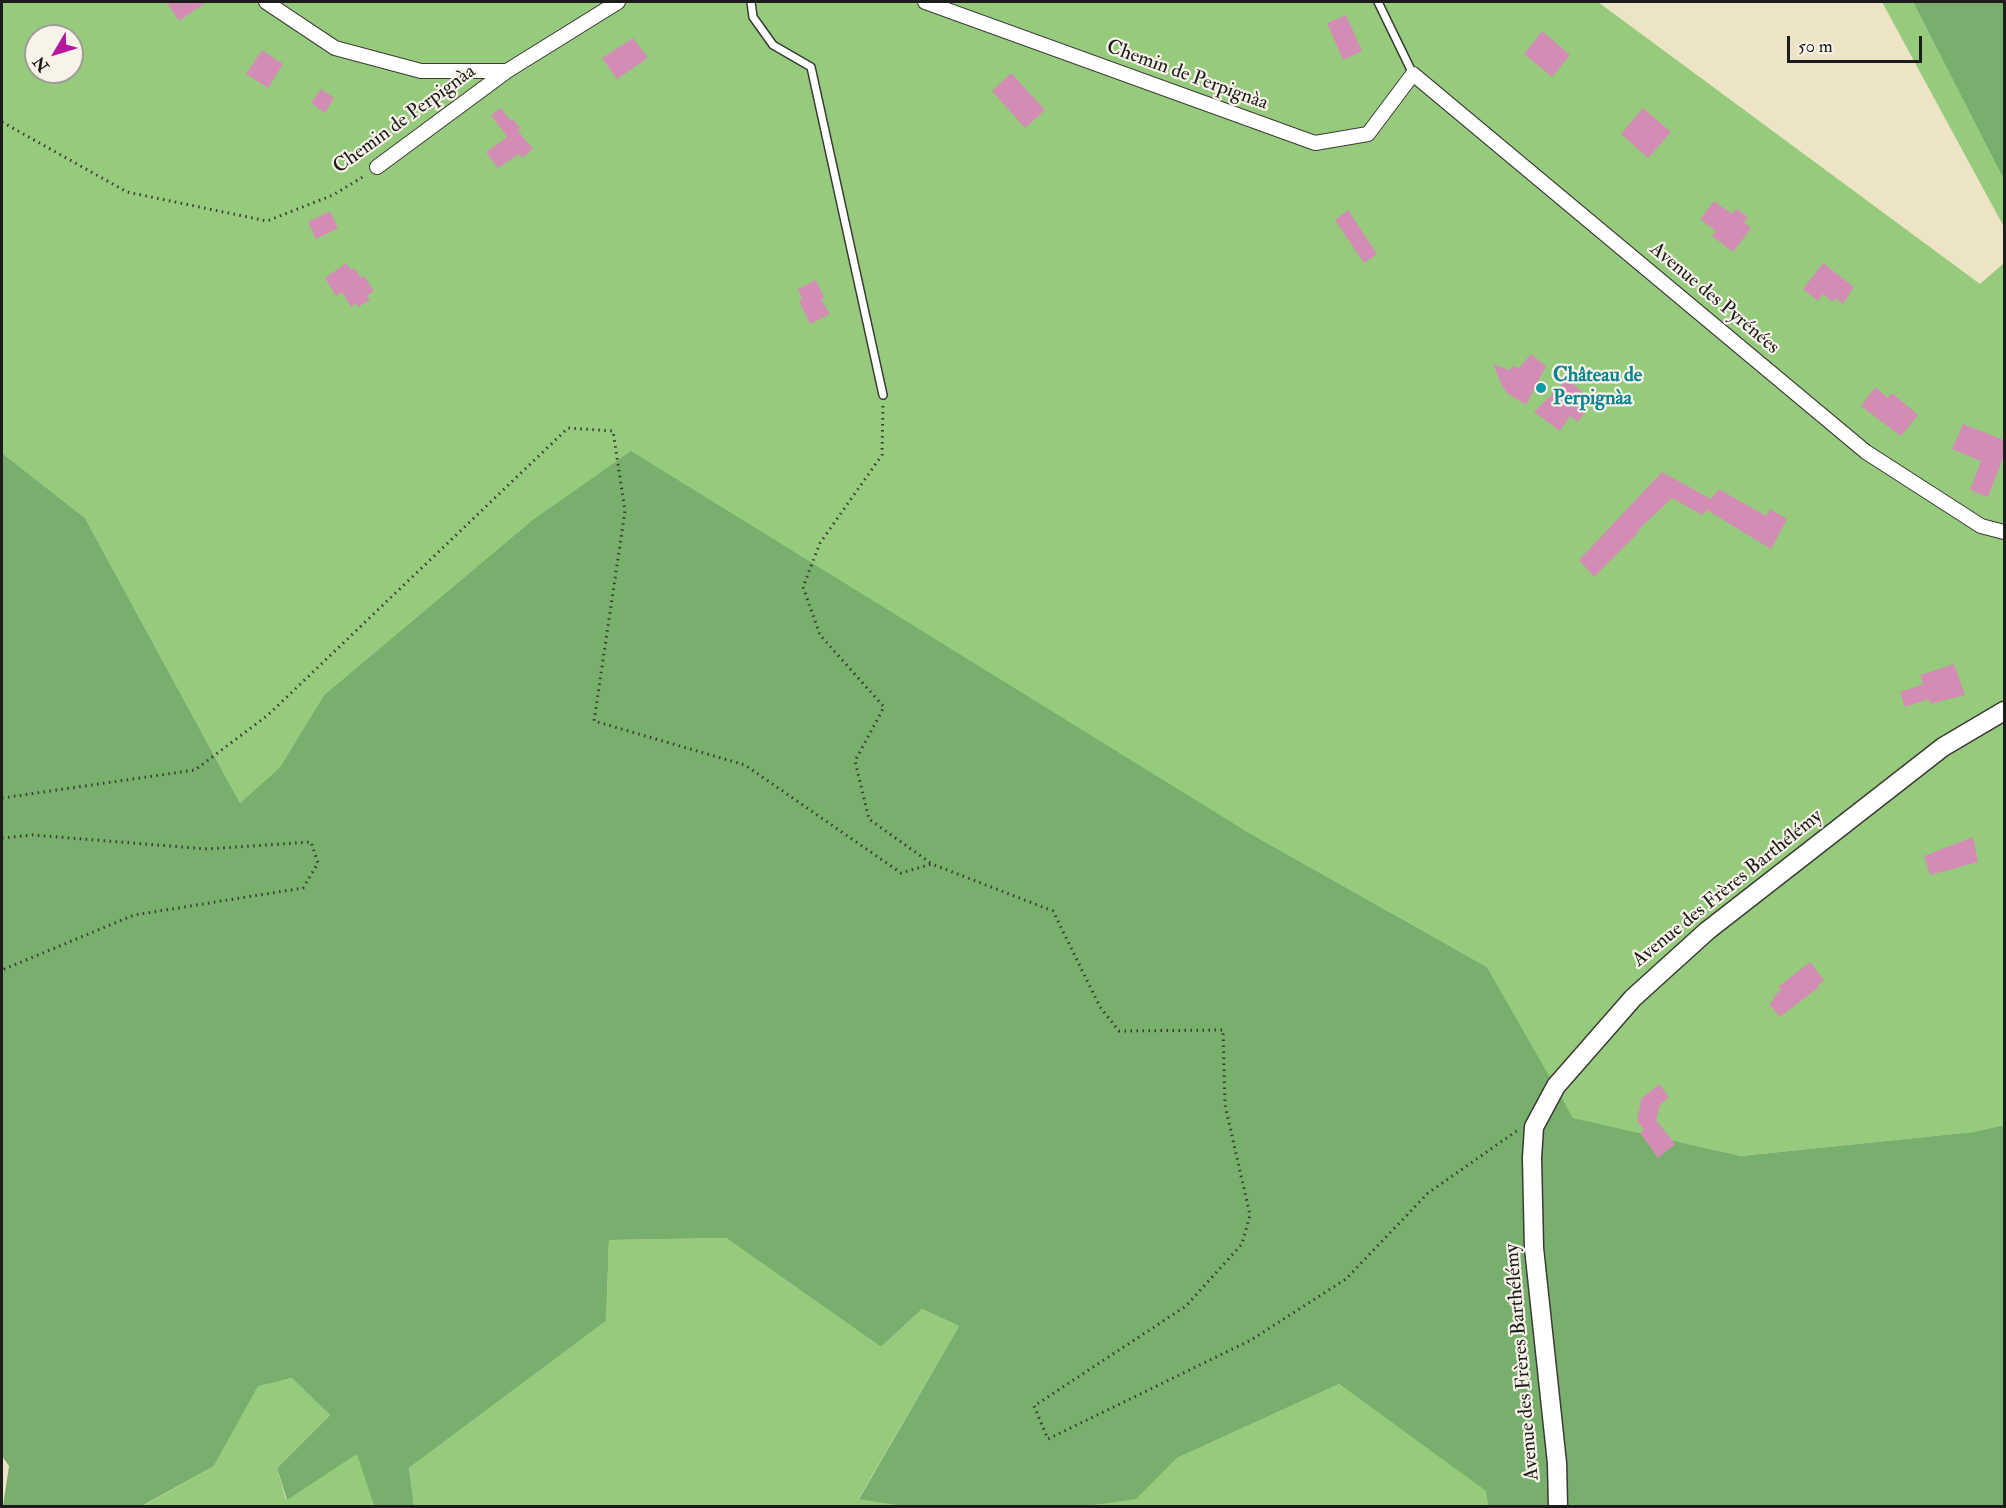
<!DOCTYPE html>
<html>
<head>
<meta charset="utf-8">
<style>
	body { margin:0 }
	#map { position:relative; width:2006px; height:1508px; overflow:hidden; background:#ede4c5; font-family:"IM FELL Double Pica",serif }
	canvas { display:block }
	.frame { position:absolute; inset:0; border:3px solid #1c1c1c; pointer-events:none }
	.north { position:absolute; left:24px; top:24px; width:60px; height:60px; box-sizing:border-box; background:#f7f3e8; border:2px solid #9f9d96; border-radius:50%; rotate:232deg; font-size:16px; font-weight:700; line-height:24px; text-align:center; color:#1c1c1c }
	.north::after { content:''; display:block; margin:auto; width:21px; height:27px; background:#b5179e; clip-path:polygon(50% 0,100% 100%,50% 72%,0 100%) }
	.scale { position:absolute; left:1787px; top:36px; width:135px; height:27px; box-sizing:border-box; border:3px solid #1c1c1c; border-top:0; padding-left:8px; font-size:18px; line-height:21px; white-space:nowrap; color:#1c1c1c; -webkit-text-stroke:4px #f7f3e8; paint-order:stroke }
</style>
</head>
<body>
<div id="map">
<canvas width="2006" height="1508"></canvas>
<div class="frame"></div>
<div class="north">N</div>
<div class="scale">50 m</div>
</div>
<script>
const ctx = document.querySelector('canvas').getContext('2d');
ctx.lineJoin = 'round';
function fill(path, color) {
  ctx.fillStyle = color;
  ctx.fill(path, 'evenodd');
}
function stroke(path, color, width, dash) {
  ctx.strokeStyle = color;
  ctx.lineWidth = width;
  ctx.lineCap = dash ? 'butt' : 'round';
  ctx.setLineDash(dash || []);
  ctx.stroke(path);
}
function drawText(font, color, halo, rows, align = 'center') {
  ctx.font = font + ' "IM FELL Double Pica",serif';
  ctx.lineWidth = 4.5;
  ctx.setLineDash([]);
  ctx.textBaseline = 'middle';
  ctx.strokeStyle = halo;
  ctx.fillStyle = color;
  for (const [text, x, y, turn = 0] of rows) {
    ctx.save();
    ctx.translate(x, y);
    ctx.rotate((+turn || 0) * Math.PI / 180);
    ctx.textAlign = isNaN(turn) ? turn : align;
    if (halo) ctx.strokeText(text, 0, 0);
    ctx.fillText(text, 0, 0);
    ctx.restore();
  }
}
fill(new Path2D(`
	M2,2H1598L1980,284L2004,263V1125L1973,1132L1741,1156L1572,1118L1487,967L1244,830L530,522L324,695L280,767L240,803L85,518L2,453ZM36,36H72V72H36Z
	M1882,2H1913L2004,180V227Z
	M726,1238L881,1347L922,1309L959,1326L859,1498L900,1506H414L409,1468L606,1321L609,1240Z
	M293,1378L330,1415L277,1468L286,1500L358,1453L374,1506H143L214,1466L258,1385Z
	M1339,1384L1487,1491L1488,1506H1088L1136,1498L1177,1458Z`), '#96cb7d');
fill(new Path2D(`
	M1913,2H2004V180Z
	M631,451L1244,830L1487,967L1573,1118L1741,1156L1973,1132L2004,1125V1506H1488L1486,1491L1339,1384L1177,1458L1136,1499L1088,1506H901L859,1499L959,1326L922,1309L881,1347L726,1238L609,1240L606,1321L409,1468L414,1506H374L357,1454L287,1500L277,1468L330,1415L292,1378L258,1386L214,1466L142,1506H3L9,1466L2,1456V453L85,518L240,803L280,767L324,695L530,522Z`), '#78af6c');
fill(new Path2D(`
	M166,2H207L179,21Z
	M1346,15L1362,51L1343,60L1327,23Z
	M1542,31L1570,55L1552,77L1524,54Z
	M633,38L648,58L617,79L602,58Z
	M262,50L283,64L268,88L246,74Z
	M1011,73L1045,110L1025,128L992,91Z
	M321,89L334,98L325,113L311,103Z
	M501,108L511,121L513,119L520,128L518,131L533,149L522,158L519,154L498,168L486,152L507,137L491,115Z
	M1643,108L1671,132L1648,158L1621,134Z
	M1714,201L1732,214L1736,209L1748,217L1744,222L1751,228L1733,252L1712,236L1716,231L1700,219Z
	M1348,210L1377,254L1364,263L1335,220Z
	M330,211L338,228L316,239L308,222Z
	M346,263L351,270L354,268L361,278L364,276L374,291L367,295L370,300L358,307L356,303L351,307L342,292L336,296L325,278Z
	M1823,263L1854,287L1843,304L1836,298L1833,302L1823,294L1818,301L1803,289Z
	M816,280L824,297L821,299L830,314L810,324L799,301L802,299L798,289Z
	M1531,354L1546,366L1526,405L1507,393L1502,386L1493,364L1509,370L1513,366L1519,368Z
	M1567,379L1585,394L1578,401L1587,409L1578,422L1570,416L1560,431L1534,412Z
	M1875,387L1888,398L1892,393L1918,415L1901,436L1861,406Z
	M1963,424L2004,440V455L1988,497L1970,490L1981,461L1952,449Z
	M1662,472L1711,499L1719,489L1766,516L1770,509L1787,519L1771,549L1707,510L1702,515L1672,498L1637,531L1639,532L1594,577L1579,560Z
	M1954,664L1965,695L1930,704L1929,699L1905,707L1900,692L1923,684L1920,675Z
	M1973,837L1978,862L1930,875L1924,856Z
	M1810,962L1824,980L1818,985L1819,987L1780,1017L1769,1004L1775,999L1773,997L1781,990L1778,987Z
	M1659,1084L1669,1097L1660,1105L1656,1120L1675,1144L1658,1158L1640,1133L1644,1130L1637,1121L1641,1099Z`), '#d38db5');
const service = new Path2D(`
	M751,2L753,17L773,45L811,67L883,395
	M1378,2L1413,74`);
const minor = new Path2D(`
	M266,2L335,48L421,71H507
	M925,2L1315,143L1368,134L1413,74L1866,452L1981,526L2004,532
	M377,167L507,71L618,2`);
const tertiary = new Path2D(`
	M1558,1506L1557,1463L1534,1248L1532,1158L1534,1127L1556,1086L1633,998L1707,931L1943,747L2004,711`);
stroke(service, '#3b3a35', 10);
stroke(minor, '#3b3a35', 16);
stroke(tertiary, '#3b3a35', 21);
stroke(new Path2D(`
	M2,122L127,192L267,221L333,195L366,175
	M883,406L882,455L820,543L803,587L820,635L884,707L855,761L869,819L932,864
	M2,798L195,770L268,715L568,428L613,431L625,511L594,721L745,765L901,873L932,864L1053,911L1100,1007L1119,1031L1223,1030L1225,1105L1250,1215L1242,1244L1186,1306L1034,1406L1048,1439L1251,1340L1346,1279L1428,1193L1518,1130
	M2,838L33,835L207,849L311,842L318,863L303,888L134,915L2,970`), '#3b3a35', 3, [1.5, 4.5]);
stroke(service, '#fff', 7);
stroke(minor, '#fff', 14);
stroke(tertiary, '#fff', 18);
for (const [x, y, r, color] of [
	[1541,388,6,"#0f9aa8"]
]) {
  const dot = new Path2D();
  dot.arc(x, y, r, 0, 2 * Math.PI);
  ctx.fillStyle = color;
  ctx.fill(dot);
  stroke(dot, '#f7f3e8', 2);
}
drawText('20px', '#1c1c1c', '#f7f3e8', [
	["Chemin de Perpignàa",1187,76,20],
	["Chemin de Perpignàa",405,120,-36],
	["Avenue des Pyrénées",1714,299,40],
	["Avenue des Frères Barthélémy",1728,889,-39],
	["Avenue des Frères Barthélémy",1523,1362,-95]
]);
drawText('bold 20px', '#0d838f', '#f7f3e8', [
	["Château de",1553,377],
	["Perpignàa",1553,400]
], 'left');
</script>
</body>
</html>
